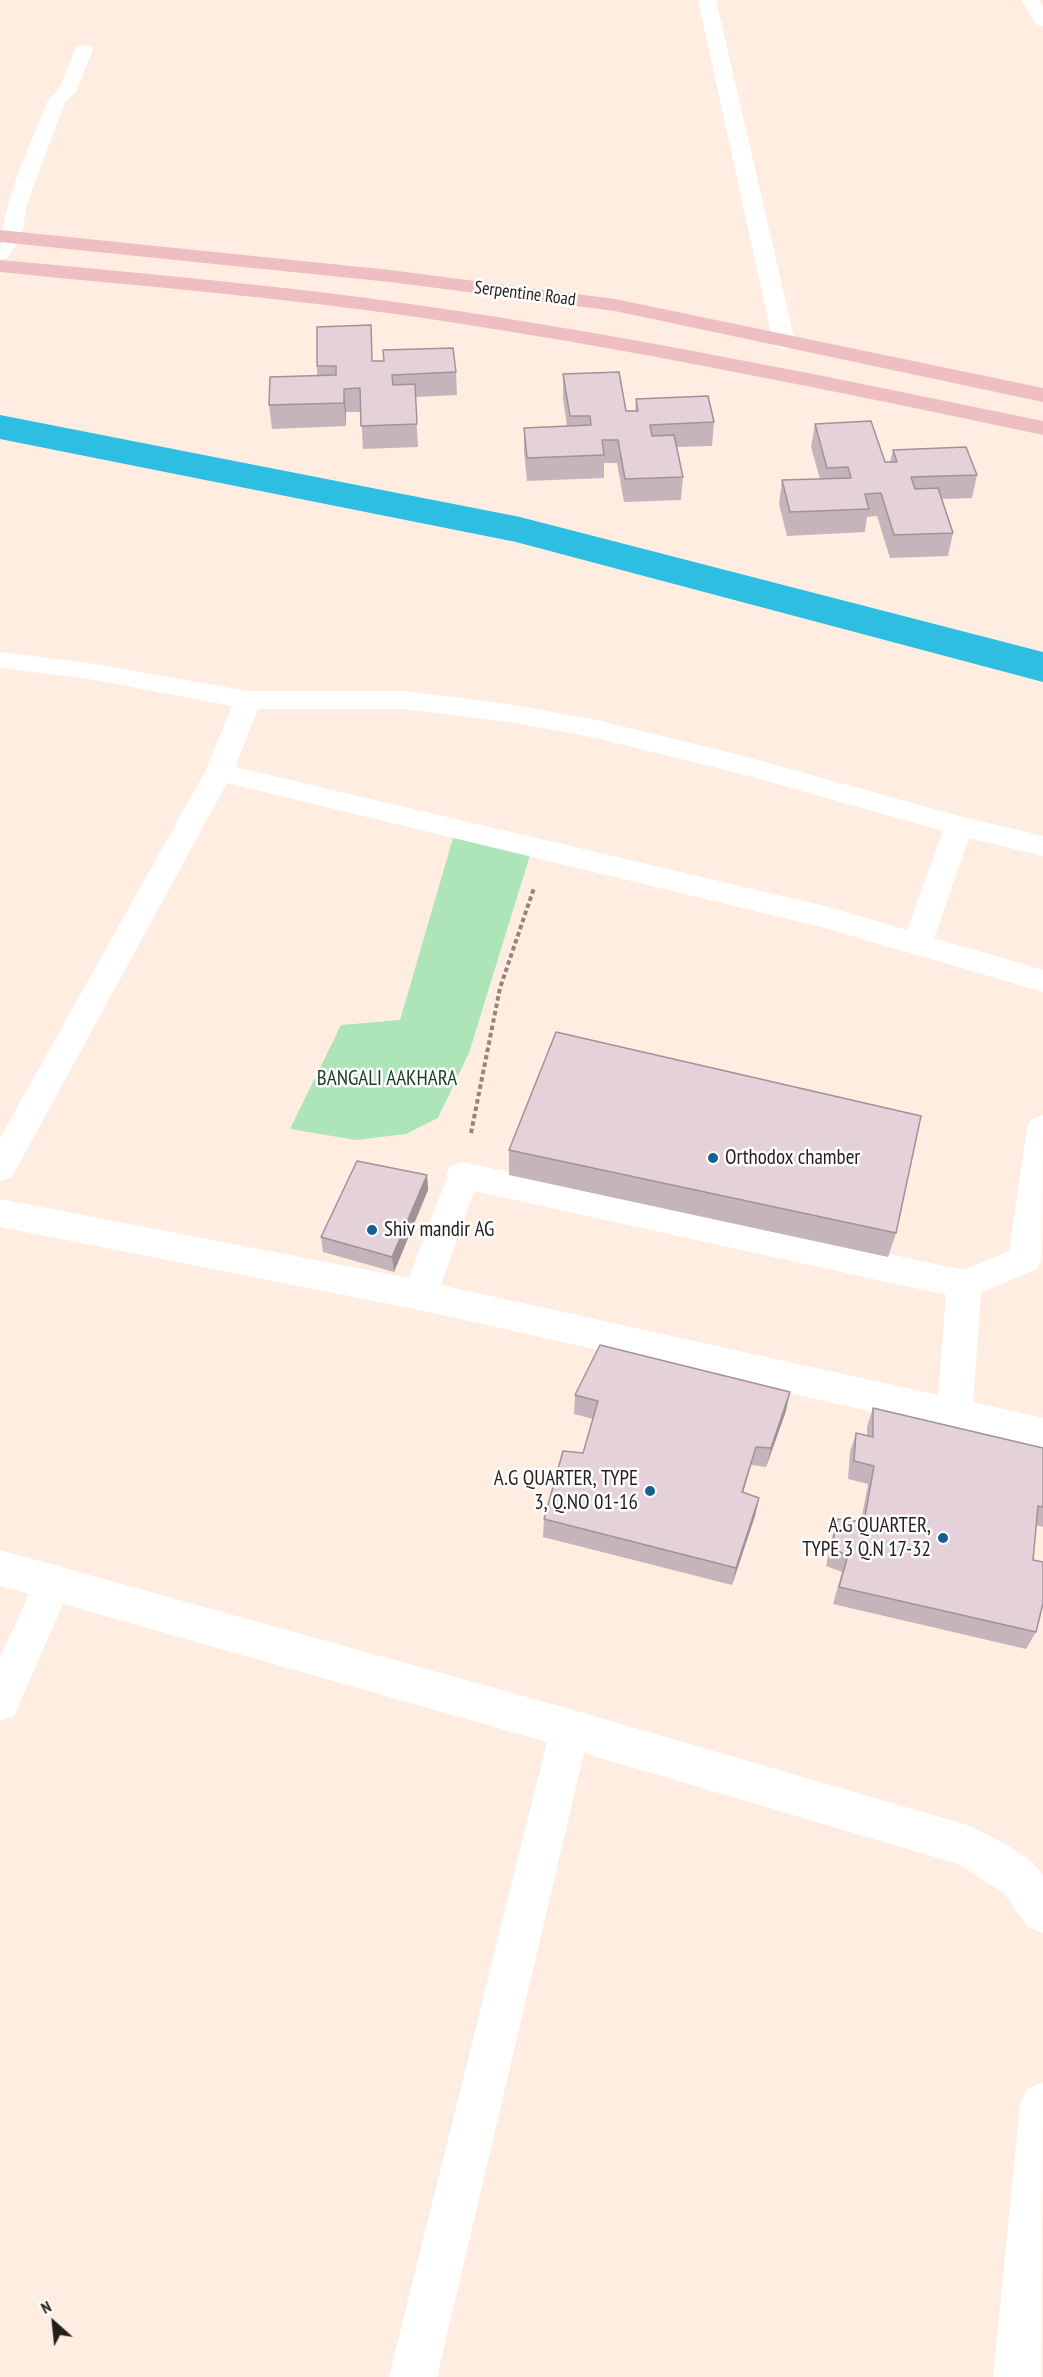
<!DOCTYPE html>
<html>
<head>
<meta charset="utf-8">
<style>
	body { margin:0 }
	#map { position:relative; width:1043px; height:2377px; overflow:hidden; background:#ffede1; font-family:"PT Sans Narrow",sans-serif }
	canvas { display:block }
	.north { position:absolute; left:24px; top:2293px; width:60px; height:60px; -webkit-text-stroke:4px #fefefe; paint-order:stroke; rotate:333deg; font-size:16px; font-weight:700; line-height:24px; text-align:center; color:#251f1b }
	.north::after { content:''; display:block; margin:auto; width:21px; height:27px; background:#251f1b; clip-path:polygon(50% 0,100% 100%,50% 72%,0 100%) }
</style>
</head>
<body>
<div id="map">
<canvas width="1043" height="2377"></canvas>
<div class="north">N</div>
</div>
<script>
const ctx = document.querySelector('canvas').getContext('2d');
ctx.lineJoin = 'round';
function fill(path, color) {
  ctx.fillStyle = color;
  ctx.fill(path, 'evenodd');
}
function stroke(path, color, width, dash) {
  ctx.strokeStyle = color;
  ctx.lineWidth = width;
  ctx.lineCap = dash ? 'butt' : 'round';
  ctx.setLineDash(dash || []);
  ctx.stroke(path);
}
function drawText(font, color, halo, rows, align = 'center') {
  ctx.font = font + ' "PT Sans Narrow",sans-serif';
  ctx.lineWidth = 5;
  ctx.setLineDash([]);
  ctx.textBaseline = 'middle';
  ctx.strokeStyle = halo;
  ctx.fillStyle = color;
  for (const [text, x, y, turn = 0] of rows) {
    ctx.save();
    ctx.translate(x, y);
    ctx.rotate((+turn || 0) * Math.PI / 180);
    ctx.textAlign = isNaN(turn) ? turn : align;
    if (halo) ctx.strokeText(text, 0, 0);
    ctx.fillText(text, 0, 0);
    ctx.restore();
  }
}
fill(new Path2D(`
	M453,838L531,852L469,1053L438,1118L406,1134L356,1140L290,1129L341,1025L400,1020Z`), '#ade5b9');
fill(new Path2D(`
	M0,415L520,517L1043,652V682L516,542L0,439Z`), '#2ebee2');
stroke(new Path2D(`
	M471,1133L500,988L534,888`), '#91857d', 4, [4.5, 3]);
fill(new Path2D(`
	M698,0H716L795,342L792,347L784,349L776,347L773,342Z
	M1021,0H1039L1043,7V26L1037,25Z
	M84,45L90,46L93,50L76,91L65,102L27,204L22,236L7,258L0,260C0,204 28,152 48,100L59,89L75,50L78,46Z
	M0,652L89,663L248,691H405L515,705L596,720L736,754L959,816L1043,836V856L969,838L934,938L1043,970V992L825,928L227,783L12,1177L0,1181V1138L205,772L232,706L89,679L0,668ZM258,709H405L515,723L596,738L734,772L943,831L907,930L825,906L235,767Z
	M1043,1115L1042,1259L1037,1269L981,1293L973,1402L1043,1418V1450L420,1310L0,1227V1199L409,1278L447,1177L446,1175L450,1166L462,1162L963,1270L1009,1251L1027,1128L1032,1119ZM474,1191L946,1295L938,1395L441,1285Z
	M0,1550L570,1709L967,1825C984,1832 1039,1859 1043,1877C1043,1892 1043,1917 1043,1933L1028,1927L1004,1893L958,1864L584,1753L437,2377H389L547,1742L63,1604L14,1716L0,1721V1658L29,1594L0,1586Z
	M1043,2082L1041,2377H993L1020,2105L1027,2089Z`), '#fff');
fill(new Path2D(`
	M0,230L390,270L615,299L1043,388V402L615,311L390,282L0,242Z
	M0,260C139,273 279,285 417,305C627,335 835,378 1043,421V435C835,391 627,348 417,317C279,297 139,286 0,272Z`), '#eebec2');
fill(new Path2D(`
	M373,361L456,372L457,395L415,397L418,447L363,449L361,412H346V426L272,429L269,405L317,375V366Z
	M563,374L626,411H635L636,399L714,422L712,446L676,447L683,477L681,500L624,502L617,463H604V478L527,481L524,451V428L567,426L563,398Z
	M815,424L885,462H890L893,450L977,475L972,498L942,499L953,533L948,556L890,558L877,516L867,517L865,532L787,536L779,504L782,480L820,479L811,447Z
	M509,1150L896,1233L888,1257L509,1175Z
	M427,1175L428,1190L394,1272L323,1252L321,1237Z
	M575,1395L786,1411L766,1467L751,1465L743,1492L759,1498L755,1516L732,1585L543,1537L544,1519L583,1453L593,1419L574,1414Z
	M873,1408L1043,1448V1527L1036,1525L1033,1560L1036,1632L1026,1649L833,1604L842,1572L826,1566L832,1537L838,1519L861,1521L868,1484L848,1479L850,1452L856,1433L867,1436V1427Z`), '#c5b4bb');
fill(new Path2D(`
	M344,389L346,412V426L344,403Z
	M427,1175L428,1190L394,1272L392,1257Z
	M790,1392L786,1411L766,1467L771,1448Z
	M756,1447L751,1465L738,1510L742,1492Z
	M759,1498L755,1516L732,1585L736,1568Z`), '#a09299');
const building = new Path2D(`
	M371,325L372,361H384L383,350L453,348L456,372L392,375L393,385L415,384L417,424L361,426L360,388L344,389V403L269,405L270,377L336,375V366H317V327Z
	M619,372L626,411H638L636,399L708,396L714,422L650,425L652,436L674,435L683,477L625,479L618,440H602L604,455L527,458L524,428L591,425L590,416H570L563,374Z
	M871,421L885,462H897L893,450L966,447L977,475L911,477L915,489L938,488L953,533L894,535L881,493L865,494L869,509L790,512L782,480L851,478L848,467L827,468L815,424Z
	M556,1032L921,1116L896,1233L509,1150Z
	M357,1161L427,1175L392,1257L321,1237Z
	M600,1345L790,1392L771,1448L756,1447L742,1492L759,1498L736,1568L544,1519L563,1451L583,1453L598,1401L575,1395Z
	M873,1408L1043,1448V1507L1038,1506L1033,1560L1043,1562V1603L1036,1632L839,1587L848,1555L831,1549L838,1519L864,1522L874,1466L854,1461L856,1433L873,1437Z`);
fill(building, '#e5d1da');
stroke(building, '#a09299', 1.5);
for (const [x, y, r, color] of [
	[713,1158,6,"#165f93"],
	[372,1230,6,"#165f93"],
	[650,1491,6,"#165f93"],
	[943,1538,6,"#165f93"]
]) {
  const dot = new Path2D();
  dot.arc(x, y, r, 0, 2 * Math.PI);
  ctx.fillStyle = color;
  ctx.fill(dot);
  stroke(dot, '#fefefe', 2);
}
drawText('18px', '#251f1b', '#fefefe', [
	["Serpentine Road",525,294,7]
]);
drawText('21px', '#193d23', '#fefefe', [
	["BANGALI AAKHARA",387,1079]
]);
drawText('21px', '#251f1b', '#fefefe', [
	["Orthodox chamber",725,1158],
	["Shiv mandir AG",384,1230],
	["A.G QUARTER, TYPE",638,1479,"right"],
	["3, Q.NO 01-16",638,1503,"right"],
	["A.G QUARTER,",931,1526,"right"],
	["TYPE 3 Q.N 17-32",931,1550,"right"]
], 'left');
</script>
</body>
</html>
